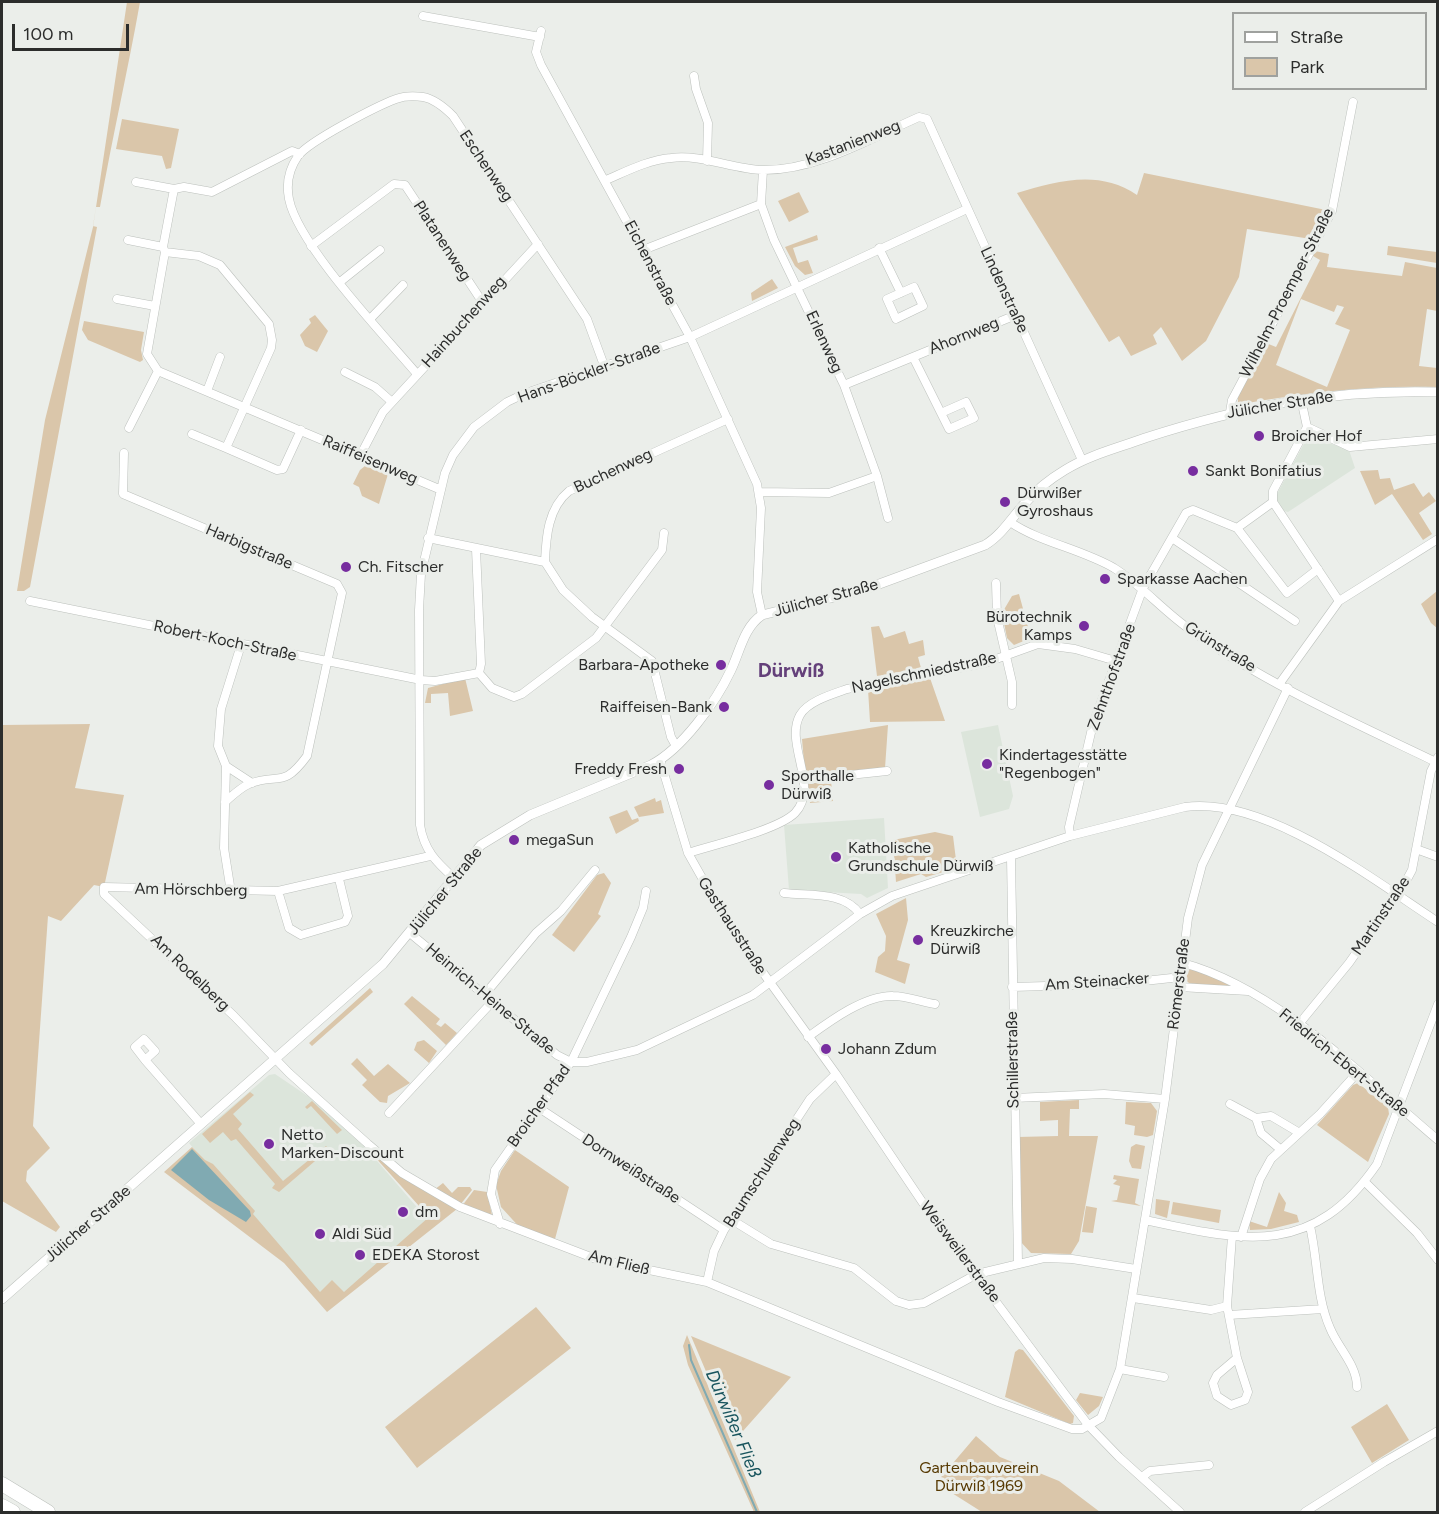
<!DOCTYPE html>
<html>
<head>
<meta charset="utf-8">
<style>
	body { margin:0 }
	#map { position:relative; width:1439px; height:1514px; overflow:hidden; background:#ebeeea; font-family:Figtree,sans-serif }
	canvas { display:block }
	.frame { position:absolute; inset:0; border:3px solid #2c2d2c; pointer-events:none }
	.legend { position:absolute; left:1232px; top:12px; width:195px; height:78px; box-sizing:border-box; background:#ebeeea; border:2px solid #9fa19e; margin:0; padding:8px 10px; list-style:none; font-size:18px; color:#2c2d2c }
	.legend li { display:flex; align-items:center; gap:12px; height:30px }
	.legend b { width:30px; border:2px solid #9fa19e }
	.scale { position:absolute; left:12px; top:24px; width:117px; height:27px; box-sizing:border-box; border:3px solid #2c2d2c; border-top:0; padding-left:8px; font-size:18px; line-height:21px; white-space:nowrap; color:#2c2d2c; -webkit-text-stroke:4px #ebeeea; paint-order:stroke }
</style>
</head>
<body>
<div id="map">
<canvas width="1439" height="1514"></canvas>
<div class="frame"></div>
<ul class="legend">
<li><b style="height:8px;background:#fff"></b>Straße</li>
<li><b style="height:16px;background:#dac6aa"></b>Park</li>
</ul>
<div class="scale">100 m</div>
</div>
<script>
const ctx = document.querySelector('canvas').getContext('2d');
ctx.lineJoin = 'round';
function fill(path, color) {
  ctx.fillStyle = color;
  ctx.fill(path, 'evenodd');
}
function stroke(path, color, width, dash) {
  ctx.strokeStyle = color;
  ctx.lineWidth = width;
  ctx.lineCap = dash ? 'butt' : 'round';
  ctx.setLineDash(dash || []);
  ctx.stroke(path);
}
function drawText(font, color, halo, rows, align = 'center') {
  ctx.font = font + ' Figtree,sans-serif';
  ctx.lineWidth = 6;
  ctx.setLineDash([]);
  ctx.textBaseline = 'middle';
  ctx.strokeStyle = halo;
  ctx.fillStyle = color;
  for (const [text, x, y, turn = 0] of rows) {
    ctx.save();
    ctx.translate(x, y);
    ctx.rotate((+turn || 0) * Math.PI / 180);
    ctx.textAlign = isNaN(turn) ? turn : align;
    if (halo) ctx.strokeText(text, 0, 0);
    ctx.fillText(text, 0, 0);
    ctx.restore();
  }
}
fill(new Path2D(`
	M1312,437L1349,450L1355,468L1288,512L1284,511L1276,499L1278,492L1307,438Z
	M998,725L1013,796L1009,809L980,817L961,732Z
	M884,818L888,888L867,898L861,894L789,890L784,825Z
	M275,1074L309,1097L365,1147L428,1220L326,1310L189,1143L269,1075Z`), '#dce5db');
fill(new Path2D(`
	M127,2H140C128,70 112,138 100,207H96L93,226L97,227L30,587L24,591H17L45,420L93,227Z
	M122,119L179,129L171,168L166,169L162,156L116,149Z
	M1144,173L1326,210L1311,239L1247,229L1239,277L1206,341L1182,361L1161,327L1153,335L1157,344L1131,356L1119,336L1109,342L1017,193C1057,181 1099,169 1137,195Z
	M799,192L809,212L789,222L778,201Z
	M817,235L818,240L793,248L798,263L808,260L813,273L805,275L795,266L785,247Z
	M1388,246L1437,252V263L1387,255Z
	M1315,251L1329,254L1327,267L1402,276L1405,262L1437,268V311L1427,309L1419,366L1437,368V387C1371,385 1307,392 1242,404L1238,402V396L1266,343L1276,347L1320,260L1313,256ZM1301,299L1334,312L1337,305L1344,307L1335,324L1350,330L1327,387L1276,365Z
	M772,279L778,288L752,301L751,293Z
	M315,315L328,331L317,352L305,346L300,335L311,323L309,319Z
	M84,321L144,332L141,350L143,360L140,362L88,340L82,330Z
	M365,466L388,474L379,504L362,496L359,487L353,484L360,470Z
	M1378,470L1380,479L1390,478L1394,490L1414,483L1423,497L1429,492L1436,501L1419,513L1432,534L1423,540L1392,494L1375,505L1360,471Z
	M1437,591V628L1431,623L1421,604Z
	M1019,594L1031,638L1014,645L1007,638L1002,613L1012,596Z
	M879,626L884,638L905,631L909,644L923,640L925,655L918,657L921,668L877,676L871,627Z
	M465,678L473,711L450,716L448,693L431,694V703H425L428,688Z
	M930,678L945,721L870,722L868,689Z
	M90,724L75,788L124,795L104,887L94,885L61,921L48,916L33,1126L50,1148L27,1171L26,1181L60,1227L56,1232L2,1201V725Z
	M888,725L885,768L805,774L802,739Z
	M831,781L833,801L810,803L808,783Z
	M655,798L656,802L661,800L664,813L639,817L634,807Z
	M627,810L632,820L638,818L639,821L616,834L609,817Z
	M935,832L953,836L957,868L926,877L921,874L896,882L893,840Z
	M604,873L611,883L598,914L601,916L574,952L552,935L597,875Z
	M906,898L908,920L897,960L910,964L905,984L875,972L878,957L885,951L886,936L876,914Z
	M1190,969L1199,970L1236,987L1191,985L1184,978Z
	M370,988L373,992L312,1046L309,1043Z
	M412,996L440,1019L436,1024L441,1027L445,1023L457,1033L446,1045L404,1004Z
	M424,1040L437,1051L429,1063L414,1050L417,1042Z
	M357,1058L374,1076L388,1064L410,1083L388,1096L387,1103L380,1102L362,1085L367,1080L351,1064Z
	M1358,1083L1388,1107L1389,1114L1368,1162L1317,1125L1353,1085Z
	M250,1092L254,1095L233,1114L242,1124L238,1129L283,1181L326,1146L329,1149L279,1192L272,1188L275,1184L236,1139L231,1141L223,1132L210,1143L202,1134Z
	M1079,1100V1109H1070L1069,1136H1098L1079,1241L1071,1254L1031,1253L1019,1240L1018,1137L1058,1136V1120L1040,1121V1102Z
	M312,1101L342,1130L337,1134L311,1106L307,1109L305,1107Z
	M1126,1102L1151,1103L1157,1111L1153,1135L1147,1137L1134,1135L1135,1126L1125,1124Z
	M1136,1144L1145,1146L1141,1169L1132,1168L1129,1161L1131,1147Z
	M364,1145L457,1209L327,1312L284,1263L164,1172L192,1147L205,1160L213,1164L255,1211L253,1214L320,1292L332,1280L344,1292L429,1217Z
	M515,1150L569,1187L555,1239L522,1230L501,1207L496,1185L501,1171Z
	M1114,1175L1139,1179L1135,1203L1141,1206L1111,1201L1117,1200L1120,1186L1113,1184L1117,1180L1113,1179Z
	M443,1183L452,1193L458,1187H470L472,1190L460,1205L434,1190Z
	M474,1190L487,1192L492,1215L462,1206Z
	M1279,1192L1286,1203L1284,1211L1297,1215L1299,1222L1271,1229L1250,1230L1249,1221L1267,1227Z
	M1156,1199L1170,1201L1167,1218L1155,1214Z
	M1173,1202L1221,1210L1219,1223L1171,1214Z
	M1086,1206L1097,1208L1093,1233L1082,1232Z
	M536,1307L571,1348L417,1468L385,1427Z
	M687,1335L760,1512H754L688,1365L683,1346Z
	M691,1336L791,1377L735,1440Z
	M1019,1349L1023,1350L1074,1416L1073,1423L1070,1424L1005,1397L1015,1352Z
	M1080,1393L1103,1397L1099,1406L1088,1415L1076,1400Z
	M1387,1404L1409,1440L1372,1463L1351,1427Z
	M976,1436L1000,1457L1059,1481L1100,1512H982L936,1483Z`), '#dac6aa');
fill(new Path2D(`
	M192,1149L250,1211L251,1216L246,1222L209,1200L171,1170Z`), '#80aab2');
stroke(new Path2D(`
	M689,1345L691,1360L757,1512`), '#80aab2', 2);
const minor = new Path2D(`
	M423,16L540,37
	M541,31L536,52L541,65L690,337L757,484L761,508L757,592L762,615
	M694,76L696,89L708,123L707,161
	M763,170L761,204L774,240L844,385L877,476L888,518
	M606,180C627,171 648,160 671,158C701,154 733,169 762,170C816,171 871,138 919,117L927,119L1082,460
	M136,182L174,189
	M128,240L163,247
	M311,246L394,184L405,185L483,303
	M879,248L901,293
	M643,250L761,204
	M165,252L163,247L174,189L184,187L212,192L292,151L300,154
	M340,282L380,250
	M914,287L923,306L896,319L887,299Z
	M117,299L155,306
	M370,319L403,285
	M913,357L941,413
	M345,372L375,387L392,402
	M417,374C384,335 298,245 289,199C286,184 289,169 298,156C309,141 377,106 396,99C404,96 415,96 423,97C435,99 445,108 453,116L587,319L605,368
	M844,385L1016,315
	M207,391L220,357
	M1301,399L1307,427L1350,447L1438,439
	M966,402L974,418L949,429L941,413Z
	M1230,412L1232,400L1332,211L1353,102
	M1307,427L1273,491V502L1339,601
	M129,428L158,371
	M301,430L283,469L277,470L226,448L271,348L272,340L269,324L220,265L199,256L165,252L147,354L158,371L439,489
	M192,434L226,448
	M124,453L123,494L337,584L342,593L307,756C282,790 279,772 249,784C240,788 233,795 225,802
	M360,456L383,412L538,244
	M760,492L829,493L877,476
	M1010,522C1039,542 1081,549 1114,568C1143,586 1164,612 1192,631C1264,683 1357,724 1438,763
	M1237,528L1273,502
	M428,538L545,562L563,590L592,617L652,661L671,737L676,746
	M1172,538L1295,621
	M545,562C546,537 548,508 569,491L728,419
	M996,583L997,617L1012,682V705
	M30,601L421,680L435,681L479,673L481,664L476,549
	M479,673L492,688L514,697L522,694L596,638L662,550L664,533
	M1280,683L1339,601L1438,539
	M660,760L688,853L728,924L836,1074L929,1212L1064,1393L1089,1426L1119,1457L1180,1512
	M226,766L252,783
	M803,780L887,771
	M1070,836L1069,827L1093,724L1143,588L1186,513L1193,510L1237,528L1287,593L1318,569
	M1416,849L1438,857
	M688,853C713,845 778,830 795,813C820,787 784,743 800,715C808,701 833,694 847,689L985,663L1038,644L1075,649L1116,661
	M430,856L278,891L104,887V894L234,1016L289,1073L368,1144L402,1173L460,1207L596,1259L707,1282L998,1402L1072,1429H1082L1101,1418L1120,1369L1165,1099L1188,918L1202,865L1288,688
	M1011,858L1018,1262
	M454,878C436,862 424,850 420,825L419,610L421,574L445,473L453,455L474,427L507,402L526,393L690,337L967,209
	M278,891L289,928L301,935L345,922L348,916L339,879
	M231,892L224,848L226,766L218,746L221,709L241,645
	M784,893C810,896 844,891 860,914
	M411,934L557,1055L571,1062H587L637,1050L753,995L860,914L892,896L1070,836L1185,807C1265,796 1372,879 1438,922
	M1183,963C1278,989 1363,1077 1438,1140
	M1012,987L1116,984L1181,977
	M1180,987L1248,991
	M485,994L536,933L561,911L595,870
	M1299,1024L1349,963L1405,883L1412,870L1431,771L1438,757
	M808,1037C830,1021 865,995 893,996C907,996 922,1002 935,1004
	M144,1039L155,1051L145,1060L135,1047Z
	M145,1060L201,1124
	M1014,1098L1104,1094L1165,1099
	M1230,1104L1256,1118
	M539,1108L724,1230
	M389,1113L493,1001
	M1280,1149L1261,1133L1256,1118L1271,1116L1298,1132
	M1365,1182L1417,1233L1438,1260
	M732,1220L771,1244L854,1268L896,1301L909,1305L924,1303L977,1274L1044,1258L1072,1259L1136,1269
	M1145,1220C1243,1241 1312,1259 1377,1164L1438,1004
	M500,1224L491,1194L495,1170L571,1062L631,937L643,908L646,891
	M1310,1226C1318,1260 1316,1296 1330,1328C1338,1348 1357,1365 1357,1387
	M1232,1236L1227,1306L1237,1358L1248,1392L1245,1400L1231,1405L1217,1396L1213,1383L1217,1375L1237,1358
	M1241,1237L1260,1179L1271,1159L1320,1114L1358,1072
	M707,1282L714,1251L724,1230L810,1099L836,1074
	M1133,1298L1211,1310L1227,1306
	M1229,1315L1323,1309
	M1120,1369L1164,1377
	M1142,1477L1150,1471L1209,1465
	M1305,1512L1384,1462L1438,1431`);
const tertiary = new Path2D(`
	M2,1299L383,964L481,845L530,815L651,765C682,749 716,702 731,670C740,651 744,627 762,615L863,590L985,545C1002,535 1013,516 1026,502C1037,489 1050,479 1065,470C1089,455 1118,448 1145,438C1244,406 1333,389 1438,392`);
const motorway = new Path2D(`
	M2,1484L48,1512
	M2,1506L13,1512`);
stroke(minor, '#bcc0bc', 9);
stroke(tertiary, '#bcc0bc', 10);
stroke(motorway, '#bcc0bc', 15);
stroke(minor, '#fff', 8);
stroke(tertiary, '#fff', 9);
stroke(motorway, '#fff', 14);
for (const [x, y, r, color] of [
	[1259,436,6,"#772d9f"],
	[1193,471,6,"#772d9f"],
	[1005,502,6,"#772d9f"],
	[346,567,6,"#772d9f"],
	[1105,579,6,"#772d9f"],
	[1084,626,6,"#772d9f"],
	[721,665,6,"#772d9f"],
	[724,707,6,"#772d9f"],
	[987,764,6,"#772d9f"],
	[679,769,6,"#772d9f"],
	[769,785,6,"#772d9f"],
	[514,840,6,"#772d9f"],
	[836,857,6,"#772d9f"],
	[918,940,6,"#772d9f"],
	[826,1049,6,"#772d9f"],
	[269,1144,6,"#772d9f"],
	[403,1212,6,"#772d9f"],
	[320,1234,6,"#772d9f"],
	[360,1255,6,"#772d9f"]
]) {
  const dot = new Path2D();
  dot.arc(x, y, r, 0, 2 * Math.PI);
  ctx.fillStyle = color;
  ctx.fill(dot);
  stroke(dot, '#ebeeea', 2);
}
drawText('16px', '#2c2d2c', '#ebeeea', [
	["Kastanienweg",853,143,-21],
	["Eschenweg",486,166,56],
	["Platanenweg",442,241,57],
	["Eichenstraße",650,263,62],
	["Lindenstraße",1004,290,65],
	["Wilhelm-Proemper-Straße",1287,293,-63],
	["Hainbuchenweg",464,322,-48],
	["Ahornweg",964,336,-22],
	["Erlenweg",824,342,65],
	["Hans-Böckler-Straße",589,373,-20],
	["Jülicher Straße",1280,405,-9],
	["Raiffeisenweg",370,460,23],
	["Buchenweg",613,471,-25],
	["Harbigstraße",249,547,23],
	["Jülicher Straße",826,598,-15],
	["Robert-Koch-Straße",225,641,12],
	["Grünstraße",1220,647,32],
	["Nagelschmiedstraße",924,673,-12],
	["Zehnthofstraße",1112,677,-70],
	["Am Hörschberg",191,890,1],
	["Jülicher Straße",445,891,-51],
	["Martinstraße",1381,916,-56],
	["Gasthausstraße",732,926,57],
	["Am Rodelberg",190,973,44],
	["Am Steinacker",1097,982,-4],
	["Römerstraße",1179,984,-83],
	["Heinrich-Heine-Straße",490,999,40],
	["Schillerstraße",1013,1060,-91],
	["Friedrich-Ebert-Straße",1344,1063,39],
	["Broicher Pfad",539,1106,-55],
	["Dornweißstraße",631,1169,33],
	["Baumschulenweg",762,1173,-57],
	["Jülicher Straße",88,1224,-41],
	["Weisweilerstraße",960,1252,53],
	["Am Fließ",619,1263,14]
]);
drawText('16px', '#2c2d2c', '#ebeeea', [
	["Broicher Hof",1271,436],
	["Sankt Bonifatius",1205,471],
	["Dürwißer",1017,493],
	["Gyroshaus",1017,511],
	["Ch. Fitscher",358,567],
	["Sparkasse Aachen",1117,579],
	["Bürotechnik",1072,617,"right"],
	["Kamps",1072,635,"right"],
	["Barbara-Apotheke",709,665,"right"],
	["Raiffeisen-Bank",712,707,"right"],
	["Kindertagesstätte",999,755],
	["\"Regenbogen\"",999,773],
	["Freddy Fresh",667,769,"right"],
	["Sporthalle",781,776],
	["Dürwiß",781,794],
	["megaSun",526,840],
	["Katholische",848,848],
	["Grundschule Dürwiß",848,866],
	["Kreuzkirche",930,931],
	["Dürwiß",930,949],
	["Johann Zdum",838,1049],
	["Netto",281,1135],
	["Marken-Discount",281,1153],
	["dm",415,1212],
	["Aldi Süd",332,1234],
	["EDEKA Storost",372,1255]
], 'left');
drawText('16px', '#573902', '#ebeeea', [
	["Gartenbauverein",979,1468],
	["Dürwiß 1969",979,1486]
]);
drawText('italic 18px', '#19555e', '#ebeeea', [
	["Dürwißer Fließ",733,1424,67]
]);
drawText('bold 20px', '#64407a', '#ebeeea', [
	["Dürwiß",791,671]
]);
</script>
</body>
</html>
